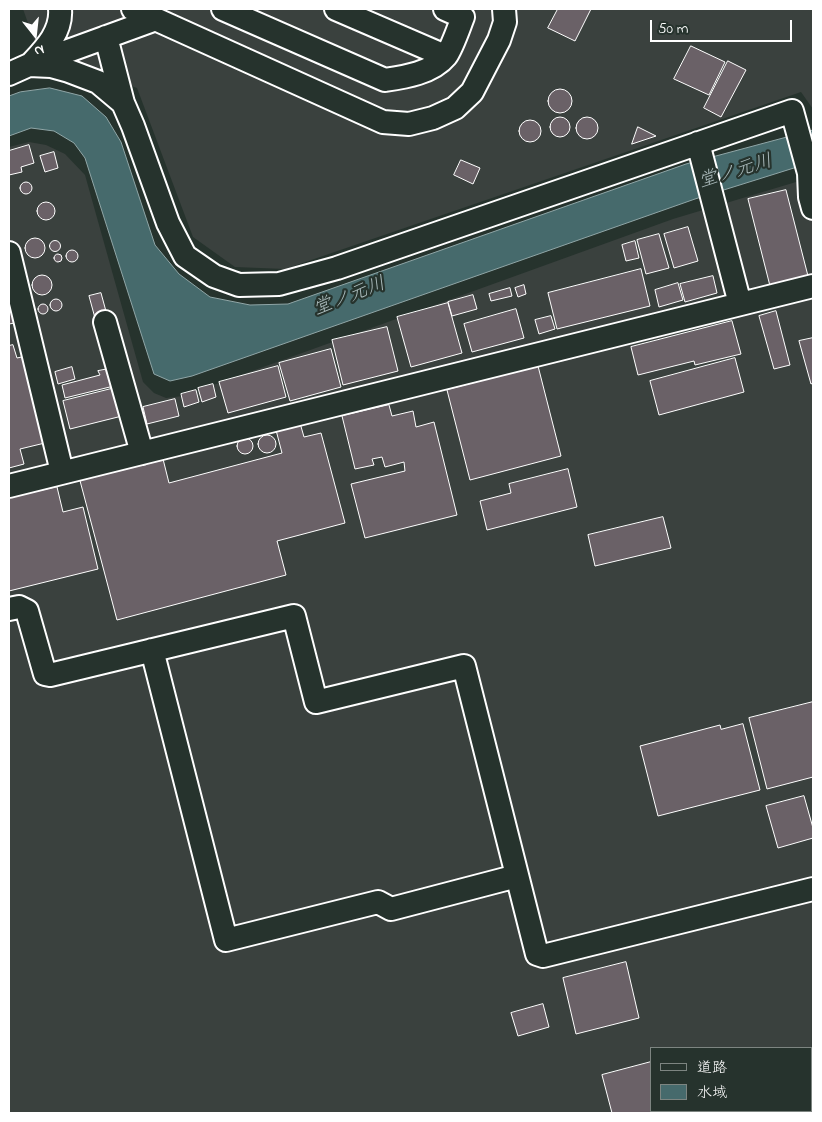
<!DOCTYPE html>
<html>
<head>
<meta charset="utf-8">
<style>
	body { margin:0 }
	#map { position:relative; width:822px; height:1122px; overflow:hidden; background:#26332d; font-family:"Indie Flower","Klee One",sans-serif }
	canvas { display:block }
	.frame { position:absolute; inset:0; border:10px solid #fff; pointer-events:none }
	.legend { position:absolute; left:650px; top:1047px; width:162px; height:65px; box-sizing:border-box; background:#26332d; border:1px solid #7d8581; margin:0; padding:6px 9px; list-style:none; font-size:15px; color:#fff }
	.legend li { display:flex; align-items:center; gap:10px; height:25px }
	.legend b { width:25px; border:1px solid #7d8581 }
	.north { position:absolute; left:10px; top:10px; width:50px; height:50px; -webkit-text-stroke:4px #26332d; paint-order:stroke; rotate:164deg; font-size:14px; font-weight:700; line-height:20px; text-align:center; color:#fff }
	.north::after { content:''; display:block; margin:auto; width:18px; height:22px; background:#fff; clip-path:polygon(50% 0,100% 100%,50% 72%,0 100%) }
	.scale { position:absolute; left:650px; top:20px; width:142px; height:22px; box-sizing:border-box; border:2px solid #fff; border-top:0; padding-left:6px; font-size:15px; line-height:18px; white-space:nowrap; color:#fff; -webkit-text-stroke:4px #26332d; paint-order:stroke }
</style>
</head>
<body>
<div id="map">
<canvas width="822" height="1122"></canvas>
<div class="frame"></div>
<ul class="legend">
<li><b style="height:6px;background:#26332d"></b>道路</li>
<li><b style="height:14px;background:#466a6c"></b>水域</li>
</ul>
<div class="north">N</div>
<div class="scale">50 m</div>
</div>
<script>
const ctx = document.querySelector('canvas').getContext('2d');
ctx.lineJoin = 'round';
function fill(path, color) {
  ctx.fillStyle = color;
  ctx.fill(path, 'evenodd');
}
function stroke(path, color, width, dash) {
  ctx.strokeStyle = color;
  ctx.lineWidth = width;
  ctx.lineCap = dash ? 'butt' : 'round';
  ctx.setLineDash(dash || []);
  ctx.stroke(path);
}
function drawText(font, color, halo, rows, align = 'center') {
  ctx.font = font + ' "Indie Flower","Klee One",sans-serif';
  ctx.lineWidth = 4.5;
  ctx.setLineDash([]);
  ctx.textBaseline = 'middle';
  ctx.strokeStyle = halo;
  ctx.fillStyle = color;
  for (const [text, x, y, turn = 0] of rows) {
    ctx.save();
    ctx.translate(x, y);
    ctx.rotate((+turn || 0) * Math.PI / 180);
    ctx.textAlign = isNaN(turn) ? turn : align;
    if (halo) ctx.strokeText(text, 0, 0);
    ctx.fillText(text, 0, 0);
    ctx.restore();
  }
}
fill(new Path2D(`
	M23,9H813V109L801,92L285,269L235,267L193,237L137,88L39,54Z
	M29,142L46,145L65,154L85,175L143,382L154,393L166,398L183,396L673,219L796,182L813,187V1113H9V147ZM651,1048H811V1111H651Z`), '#3a413e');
const water = new Path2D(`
	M50,88L82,96L106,117L121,142L155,245L179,274L210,297L250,305L288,304L686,164L813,130V162L695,199L192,376L170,381L154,374L85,158L74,143L54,131L31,128L9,136V96L20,92Z
	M811,1088H813V1113H732L731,1111H811Z`);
fill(water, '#466a6c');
stroke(water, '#90a6a7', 1);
const building = new Path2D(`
	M558,9H591L575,41L548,28Z
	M691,46L725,62L709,95L674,79Z
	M728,61L746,70L721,117L704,108Z
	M548 101a12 12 0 1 1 24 0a12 12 0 1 1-24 0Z
	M550 127a10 10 0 1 1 20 0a10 10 0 1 1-20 0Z
	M576 128a11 11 0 1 1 22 0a11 11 0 1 1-22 0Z
	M519 131a11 11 0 1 1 22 0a11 11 0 1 1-22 0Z
	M638,127L656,136L632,144Z
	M29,145L34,163L21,167L22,172L9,175V151Z
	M54,152L58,168L45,172L40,156Z
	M461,160L480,168L473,184L454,175Z
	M20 188a6 6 0 1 1 12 0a6 6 0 1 1-12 0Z
	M786,190L808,276L770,286L748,199Z
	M37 211a9 9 0 1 1 18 0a9 9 0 1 1-18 0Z
	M688,227L698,261L674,268L664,234Z
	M659,234L669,268L646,274L637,240Z
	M25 248a10 10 0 1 1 20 0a10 10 0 1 1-20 0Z
	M49.5 246a5.5 5.5 0 1 1 11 0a5.5 5.5 0 1 1-11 0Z
	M635,241L639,258L626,261L622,245Z
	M66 256a6 6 0 1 1 12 0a6 6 0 1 1-12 0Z
	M54 258a4 4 0 1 1 8 0a4 4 0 1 1-8 0Z
	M641,269L650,306L557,329L548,293Z
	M32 285a10 10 0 1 1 20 0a10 10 0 1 1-20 0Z
	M713,276L717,293L685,302L680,284Z
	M678,283L683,300L659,307L655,290Z
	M524,285L526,294L518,297L515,288Z
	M9,287L21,322L9,324Z
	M510,288L512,296L491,301L489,294Z
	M101,293L107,315L95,318L89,296Z
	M473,295L477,309L452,316L448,302Z
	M50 305a6 6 0 1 1 12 0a6 6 0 1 1-12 0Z
	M448,303L462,353L411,367L397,317Z
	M38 309a5 5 0 1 1 10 0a5 5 0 1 1-10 0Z
	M516,309L524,338L472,352L464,324Z
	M776,311L790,365L774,369L759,316Z
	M551,316L555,329L539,334L535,320Z
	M732,321L741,354L695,365L694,361L638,375L631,347Z
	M387,327L398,371L343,385L332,340Z
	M813,338V383L811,384L799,341Z
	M13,345L17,358L26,356L49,442L20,449L24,464L9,468V346Z
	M331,349L341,387L290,401L279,363Z
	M735,358L744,392L659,415L650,381Z
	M278,366L286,397L228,413L219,382Z
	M538,366L561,456L470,480L447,390Z
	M72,367L75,379L58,384L55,372Z
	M114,368L118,385L65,398L62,385L100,375L98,371Z
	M213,384L216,397L202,402L198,388Z
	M119,387L126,415L70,429L63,401Z
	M196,390L199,402L184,407L181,394Z
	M175,399L179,416L147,424L143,407Z
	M389,405L392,416L413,411L416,427L434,422L457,515L365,538L351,484L405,471L404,462L385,467L382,457L372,459L374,465L355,469L342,416Z
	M300,423L304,437L321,433L345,523L277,541L286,575L117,620L79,477L162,455L169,483L282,453L276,430Z
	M258 444a9 9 0 1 1 18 0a9 9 0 1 1-18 0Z
	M237 446a8 8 0 1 1 16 0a8 8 0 1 1-16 0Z
	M568,469L577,507L487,530L480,501L511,493L509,484Z
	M57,487L63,512L83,507L98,569L9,591V498Z
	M663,517L671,548L595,566L588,535Z
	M813,702V777L767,789L749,718Z
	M743,724L760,790L658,816L640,746L720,725L721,729Z
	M804,796L813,828V838L778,848L766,806Z
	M626,962L639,1018L576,1034L563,978Z
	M543,1004L549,1027L518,1036L511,1013Z
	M651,1062V1111H663L664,1113H612L602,1075Z`);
fill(building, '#6a6167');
stroke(building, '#fff', 1);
const minor = new Path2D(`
	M133,9L383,122L409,124L433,118L455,108L472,92L499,40L505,22L504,9
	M223,9L385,80C405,77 432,73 446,56C452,48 459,27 463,17L445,9
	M336,9L445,56
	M106,37L123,103
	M32,63C46,48 62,31 60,9
	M35,63L156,19
	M9,74L29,65L51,66L69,71L98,82L123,103L133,126L168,223L185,256L214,276L239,285L279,284L337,268L792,111L809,173L810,197L813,208
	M698,143L740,304
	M9,253L62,472
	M105,322L142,453
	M9,486L813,286
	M9,609L19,607L27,611L45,674L50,675L294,616L316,702L464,666L537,954L543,956L813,889
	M152,650L226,940L378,902L391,909L517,876`);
stroke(minor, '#fff', 26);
stroke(minor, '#26332d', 22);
drawText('italic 19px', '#acbcbd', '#26332d', [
	["堂ノ元川",736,173,-17],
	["堂ノ元川",350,298,-21]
]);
</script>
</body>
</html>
